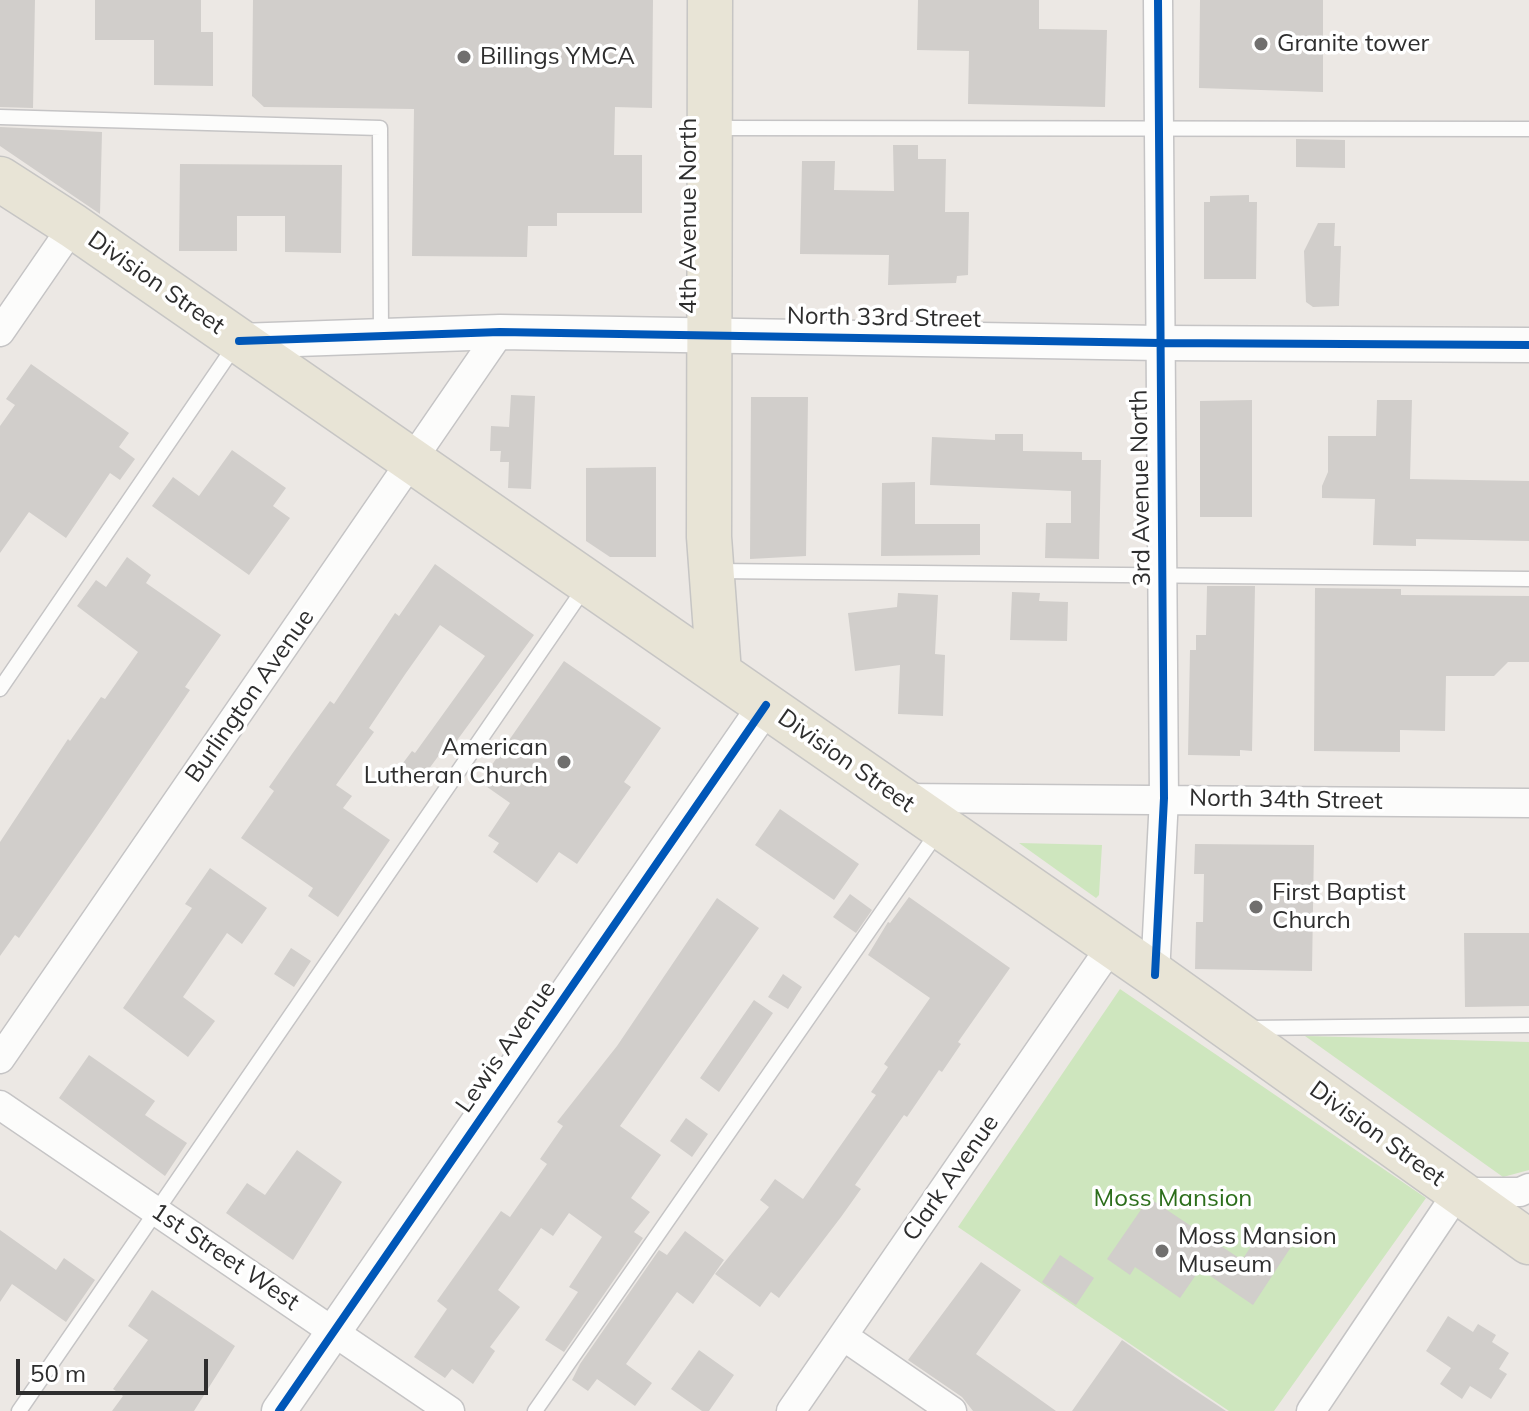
<!DOCTYPE html>
<html>
<head>
<meta charset="utf-8">
<style>
	body { margin:0 }
	#map { position:relative; width:1529px; height:1411px; overflow:hidden; background:#ece8e4; font-family:Mulish,sans-serif }
	canvas { display:block }
	.scale { position:absolute; left:16px; top:1359px; width:192px; height:36px; box-sizing:border-box; border:4px solid #2e2e2e; border-top:0; padding-left:10px; font-size:24px; line-height:28px; white-space:nowrap; color:#2e2e2e; -webkit-text-stroke:6px #fff; paint-order:stroke }
</style>
</head>
<body>
<div id="map">
<canvas width="1529" height="1411"></canvas>
<div class="scale">50 m</div>
</div>
<script>
const ctx = document.querySelector('canvas').getContext('2d');
ctx.lineJoin = 'round';
function fill(path, color) {
  ctx.fillStyle = color;
  ctx.fill(path, 'evenodd');
}
function stroke(path, color, width, dash) {
  ctx.strokeStyle = color;
  ctx.lineWidth = width;
  ctx.lineCap = dash ? 'butt' : 'round';
  ctx.setLineDash(dash || []);
  ctx.stroke(path);
}
function drawText(font, color, halo, rows, align = 'center') {
  ctx.font = font + ' Mulish,sans-serif';
  ctx.lineWidth = 7;
  ctx.setLineDash([]);
  ctx.textBaseline = 'middle';
  ctx.strokeStyle = halo;
  ctx.fillStyle = color;
  for (const [text, x, y, turn = 0] of rows) {
    ctx.save();
    ctx.translate(x, y);
    ctx.rotate((+turn || 0) * Math.PI / 180);
    ctx.textAlign = isNaN(turn) ? turn : align;
    if (halo) ctx.strokeText(text, 0, 0);
    ctx.fillText(text, 0, 0);
    ctx.restore();
  }
}
fill(new Path2D(`
	M1019,843L1102,845L1099,895L1096,898Z
	M1120,989L1426,1198L1274,1411H1229L958,1227Z
	M1305,1036L1529,1042V1170L1503,1177Z`), '#cee6be');
fill(new Path2D(`
	M0,0H35L33,108L0,107Z
	M95,0H201V32H213V86L154,85V40H95Z
	M253,0H653L652,108L615,107L614,155H642V213H557V226H528L527,257L412,256L414,109L264,107L252,96Z
	M918,0H1039V29L1107,30L1105,107L968,104L969,51L917,50Z
	M1200,0H1323V92L1199,88Z
	M0,127L102,132L100,214L0,146Z
	M1296,139L1345,140V168L1296,167Z
	M893,145H918V159H946L945,212H969L968,275L957,276L956,283L888,285L889,255L800,254L802,161H835L834,190L894,191Z
	M180,164L342,165L341,253L285,252V216H237V251H179Z
	M1249,195V202H1257L1256,279H1204V202H1210V196Z
	M1318,223H1335L1334,246H1341L1339,306L1313,307L1306,302L1304,251Z
	M31,364L129,433L119,447L135,459L120,480L110,473L66,538L29,512L0,553V426L15,405L6,399Z
	M511,395L535,396L531,489L508,488L509,462H500L501,451H490L491,426L509,427Z
	M751,397H808L806,556L750,559Z
	M1252,400V517H1200V401Z
	M1377,400H1412L1410,479L1529,481V541L1416,539V546L1373,545L1375,499L1322,498V486L1328,472V436H1376Z
	M995,434H1023V451L1082,452V460H1101L1099,559L1045,558L1046,523H1071V491L930,485L932,437L995,440Z
	M232,450L286,488L273,506L290,518L249,575L152,506L173,477L199,496Z
	M656,467V557H610L586,541V468Z
	M915,482V524H980V555L881,556L882,483Z
	M127,557L151,575L146,583L221,635L185,687L190,690L93,832L19,938L15,935L0,956V842L68,739L70,741L101,697L105,699L138,652L77,606L96,580L106,587Z
	M435,564L534,635L450,750L445,747L420,781L400,767L412,751L415,753L485,656L440,625L406,673L369,728L374,732L336,785L352,796L343,808L390,840L338,917L308,896L313,888L241,838L274,791L269,787L292,754L330,701L334,704L395,613L399,616Z
	M1207,586H1255L1252,751L1240,750V756L1188,755L1190,650H1196V635H1206Z
	M1315,588L1401,589V595L1529,596V662H1508L1494,676H1446L1445,731L1400,730V752L1314,751Z
	M1012,592L1040,593L1039,601L1068,602L1067,641L1010,640Z
	M898,593L938,595L935,654L945,655L943,716L898,714L900,665L855,671L848,613L897,607Z
	M564,661L661,728L624,782L631,787L577,864L559,852L537,883L493,852L499,843L488,836L510,803L480,782Z
	M780,809L859,864L834,900L755,845Z
	M1195,844L1314,845L1312,971L1195,969L1196,922H1203L1204,874H1194Z
	M210,868L267,908L242,944L227,933L183,997L215,1021L188,1057L123,1008L192,908L185,904Z
	M850,894L872,910L856,933L833,917Z
	M909,897L1010,968L958,1042L961,1044L942,1072L939,1070L907,1117L904,1115L855,1185L861,1189L841,1217L779,1298L771,1292L760,1307L715,1274L769,1207L760,1200L775,1179L803,1199L876,1095L871,1092L888,1067L884,1064L930,998L868,955L888,922L890,923Z
	M717,898L759,928L620,1126L661,1155L631,1198L650,1212L634,1232L643,1238L564,1352L545,1340L578,1292L569,1287L602,1237L569,1213L553,1236L541,1228L498,1290L520,1307L490,1347L495,1351L473,1384L452,1369L445,1378L414,1357L447,1309L437,1301L501,1211L510,1217L547,1164L540,1159L563,1126L557,1122L617,1046Z
	M1464,933H1529V1006L1465,1007Z
	M291,948L311,961L294,987L274,974Z
	M783,974L802,987L788,1009L768,997Z
	M754,1000L773,1013L719,1092L700,1078Z
	M89,1055L155,1101L145,1115L187,1143L165,1176L59,1098Z
	M686,1118L708,1134L692,1157L670,1141Z
	M297,1150L342,1182L293,1260L226,1213L247,1183L265,1195Z
	M1149,1198L1242,1260L1263,1228L1291,1247L1253,1305L1200,1269L1180,1298L1135,1267L1130,1275L1107,1259Z
	M0,1230L56,1270L64,1258L95,1280L66,1322L12,1284L0,1302Z
	M685,1231L724,1260L693,1304L677,1292L626,1364L652,1383L635,1406L597,1379L588,1391L572,1380L580,1364L659,1250L667,1255Z
	M1060,1255L1094,1278L1076,1305L1042,1282Z
	M981,1262L1021,1290L976,1354L1056,1411H973L962,1397L908,1360Z
	M152,1290L235,1346L194,1411H112L123,1396L113,1389L148,1340L128,1326Z
	M1448,1316L1473,1332L1478,1324L1496,1335L1492,1342L1509,1353L1499,1369L1507,1374L1491,1399L1470,1386L1462,1399L1440,1384L1451,1368L1426,1351Z
	M1122,1340L1175,1377L1226,1411H1072Z
	M699,1350L734,1375L709,1411H702L671,1389Z`), '#d1cecb');
const service = new Path2D(`
	M0,117L380,128L381,336
	M713,128L1529,129
	M715,571L1529,579
	M0,689L236,344
	M1250,1028L1529,1025
	M19,1411L585,587
	M535,1411L939,830`);
const minor = new Path2D(`
	M0,332L73,226
	M900,798L1529,803
	M1155,975L1164,798L1158,0
	M0,1059L500,332
	M0,1105L450,1411
	M843,1336L952,1411
	M791,1411L1112,945
	M1311,1411L1458,1192H1520L1529,1188`);
const tertiary = new Path2D(`
	M239,341L500,332L1160,343L1529,345
	M279,1411L766,705`);
const primary = new Path2D(`
	M710,0L709,537L719,673
	M0,179L73,226L1155,975L1529,1242`);
stroke(service, '#c5c4c5', 17);
stroke(minor, '#c5c4c5', 31);
stroke(tertiary, '#c5c4c5', 37);
stroke(primary, '#c6c5c4', 47);
stroke(service, '#fcfcfb', 14);
stroke(minor, '#fcfcfb', 28);
stroke(tertiary, '#fcfcfb', 34);
stroke(primary, '#e8e4d6', 44);
stroke(new Path2D(`
	M239,341L500,332L1160,343L1529,345
	M1155,975L1164,798L1158,0
	M279,1411L766,705`), '#0057b8', 8);
for (const [x, y, r, color] of [
	[1261,44,8,"#706f6e"],
	[464,57,8,"#706f6e"],
	[564,762,8,"#706f6e"],
	[1256,907,8,"#706f6e"],
	[1162,1251,8,"#706f6e"]
]) {
  const dot = new Path2D();
  dot.arc(x, y, r, 0, 2 * Math.PI);
  ctx.fillStyle = color;
  ctx.fill(dot);
  stroke(dot, '#fff', 3);
}
drawText('24px', '#2e2e2e', '#fff', [
	["Granite tower",1277,44],
	["Billings YMCA",480,57],
	["American",548,748,"right"],
	["Lutheran Church",548,776,"right"],
	["First Baptist",1272,893],
	["Church",1272,921],
	["Moss Mansion",1178,1237],
	["Museum",1178,1265]
], 'left');
drawText('24px', '#2e2e2e', '#fff', [
	["4th Avenue North",689,216,-90],
	["Division Street",156,283,35],
	["North 33rd Street",884,318,1],
	["3rd Avenue North",1141,488,-91],
	["Burlington Avenue",250,696,-55],
	["Division Street",846,761,35],
	["North 34th Street",1286,800,1],
	["Lewis Avenue",506,1047,-55],
	["Division Street",1377,1134,36],
	["Clark Avenue",951,1178,-55],
	["1st Street West",225,1257,34]
]);
drawText('24px', '#2c6e1b', '#fff', [
	["Moss Mansion",1173,1199]
]);
</script>
</body>
</html>
